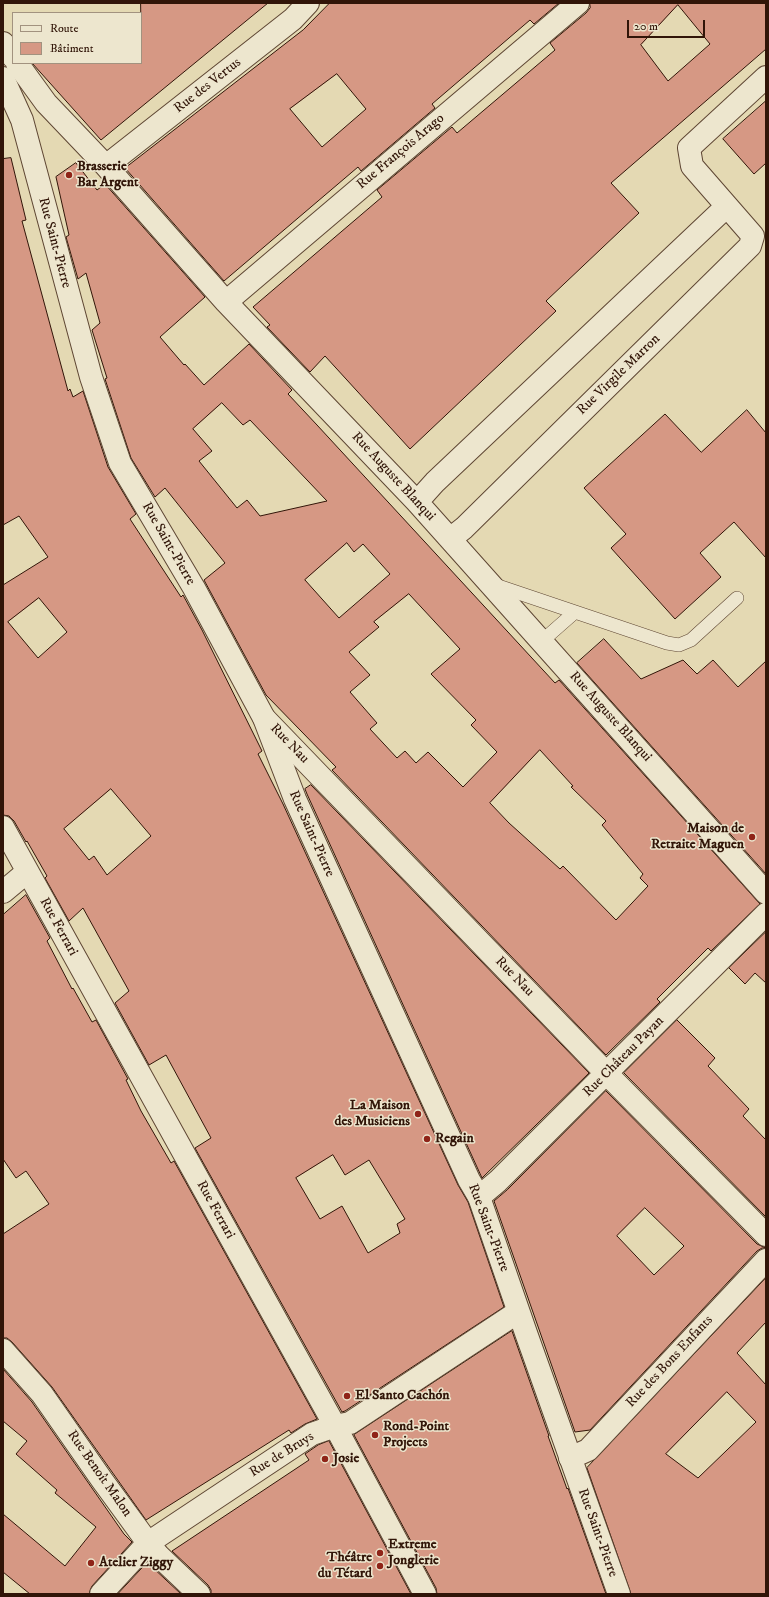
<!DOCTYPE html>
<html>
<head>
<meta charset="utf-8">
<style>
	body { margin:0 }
	#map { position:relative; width:769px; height:1597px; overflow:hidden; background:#e4d9b3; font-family:"IM FELL DW Pica",serif }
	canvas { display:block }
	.frame { position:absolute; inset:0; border:4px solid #311508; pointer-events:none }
	.legend { position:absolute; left:12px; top:12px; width:130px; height:52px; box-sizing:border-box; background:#ede6ce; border:1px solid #a2927f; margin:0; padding:5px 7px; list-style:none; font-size:12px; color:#311508 }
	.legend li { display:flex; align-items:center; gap:8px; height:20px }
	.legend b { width:20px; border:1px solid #a2927f }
	.scale { position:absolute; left:627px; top:20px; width:78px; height:18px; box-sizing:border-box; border:2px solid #311508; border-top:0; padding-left:5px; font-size:12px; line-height:14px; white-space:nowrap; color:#311508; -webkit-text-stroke:3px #ede6ce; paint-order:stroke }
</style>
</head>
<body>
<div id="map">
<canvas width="769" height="1597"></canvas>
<div class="frame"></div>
<ul class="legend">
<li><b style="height:5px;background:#ede6ce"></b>Route</li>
<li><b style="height:11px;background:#d69884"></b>Bâtiment</li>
</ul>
<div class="scale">20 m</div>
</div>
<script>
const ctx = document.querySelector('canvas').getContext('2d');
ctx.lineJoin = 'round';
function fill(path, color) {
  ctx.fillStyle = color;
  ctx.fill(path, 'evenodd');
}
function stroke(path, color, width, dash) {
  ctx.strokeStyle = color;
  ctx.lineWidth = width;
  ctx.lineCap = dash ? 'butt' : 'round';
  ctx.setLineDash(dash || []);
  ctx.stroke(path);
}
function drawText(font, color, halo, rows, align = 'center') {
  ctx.font = font + ' "IM FELL DW Pica",serif';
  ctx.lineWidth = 3;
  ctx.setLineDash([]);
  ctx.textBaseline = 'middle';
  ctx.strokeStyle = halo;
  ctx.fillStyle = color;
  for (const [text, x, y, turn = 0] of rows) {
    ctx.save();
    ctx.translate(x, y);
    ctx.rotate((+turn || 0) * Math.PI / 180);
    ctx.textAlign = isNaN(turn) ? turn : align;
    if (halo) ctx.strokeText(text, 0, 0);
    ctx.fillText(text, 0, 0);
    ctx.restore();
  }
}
const building = new Path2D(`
	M141,3H268L101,140L32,63H141Z
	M330,3H559L534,24L530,20L432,104L435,108L361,171L358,167L224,281L125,168L303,30ZM337,74L366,109L322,147L290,109Z
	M590,3H766V49L611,183L639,213L546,301L556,311L410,449L325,356L310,372L267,327L270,325L253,307L382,197L377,190L452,127L457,133L555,50L550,43L586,13L590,8ZM678,5L710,44L668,81L641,45Z
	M766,101V163L754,174L723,139Z
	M11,158L26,220L22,221L68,391L70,389L73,397L83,391L108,467L136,514L130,519L181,597L183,595L202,630L262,751L258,754L283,804L458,1185L468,1202L504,1307L345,1411L342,1412L195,1148L211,1138L166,1055L149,1065L115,1003L129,991L83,908L69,921L45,878L47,876L27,841L26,842L14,821L9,816L3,815V585L48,557L19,516L3,525V159ZM39,598L67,632L38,658L8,622ZM111,789L151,836L107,875L94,856L89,860L64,829ZM333,1155L345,1175L369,1160L405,1219L397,1224L400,1233L368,1253L342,1206L320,1219L296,1178Z
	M76,163L97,190L105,184L205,297L160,337L184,365L185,364L204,385L249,344L292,390L288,394L317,425L555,683L559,680L760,904L711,951L708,948L657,999L660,1002L606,1055L332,770L336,767L266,695L204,580L225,563L165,488L155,497L131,458L105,379L107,378L92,330L100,323L86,273L78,279L66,237L69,235L56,177ZM222,403L243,425L250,420L327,501L260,516L247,500L237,508L199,461L212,451L193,429ZM347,543L354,552L363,544L390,574L339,618L305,580ZM409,594L460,649L431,674L476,720L471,725L497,752L463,787L428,752L416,763L405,751L397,758L370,729L377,723L350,692L370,675L349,652L379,627L374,622ZM540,750L573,786L571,787L606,821L602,825L643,874L640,878L648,886L616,920L563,866L560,869L509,823L490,803Z
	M747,410L766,433V558L734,522L700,553L721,577L675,619L611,548L626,534L584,488L665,414L701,452Z
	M604,639L641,679L683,660L697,674L713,660L738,687L766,661V874L577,663Z
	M311,785L589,1073L482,1178L307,794L305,789Z
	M26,895L50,938L47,941L72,989L73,988L92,1022L96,1020L128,1079L126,1080L141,1111L171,1163L174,1161L317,1419L305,1424L291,1433L289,1430L146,1520L52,1387L12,1342L7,1338H3V1234L49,1204L26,1171L16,1178L3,1159V915Z
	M766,932V983L755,973L745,984L729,968Z
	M677,1020L715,1058L708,1066L749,1109L743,1116L766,1140V1217L624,1073Z
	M606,1091L757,1244L766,1248H762L757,1251L590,1430L575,1432L494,1201L507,1190ZM645,1208L684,1246L654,1275L617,1236Z
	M766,1278V1322L737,1353L766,1385V1594H631L587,1468ZM727,1392L756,1422L698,1478L666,1454Z
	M512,1331L549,1436H548L567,1489L568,1488L606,1594H437L436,1588L354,1435Z
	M3,1369L32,1402L124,1534L132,1542L92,1586L89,1594H30L3,1572V1514L65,1566L96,1527L55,1493L57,1490L16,1454L27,1441L3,1421Z
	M329,1441L411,1594H211V1590L208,1585L172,1551L309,1460L305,1454L318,1445Z
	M148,1562L150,1565L181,1594H118Z`);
fill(building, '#d69884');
stroke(building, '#311508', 1);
const service = new Path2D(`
	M495,585L667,643L679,645L691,640L737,598
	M542,641L575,612`);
const minor = new Path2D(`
	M3,43L13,57
	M17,63L46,103L106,166L226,302L417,502L766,893
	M106,166L293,19L308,3
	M226,302L578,3
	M417,502L435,482L727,206
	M450,539L464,528L750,246L753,236L692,166L689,148L766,77
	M264,718L607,1074L766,1235
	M3,827L335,1426L425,1594
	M3,892L27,872
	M479,1197L498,1181L766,914
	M3,1350L42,1394L102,1480L148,1543L159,1556L199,1594
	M570,1458L588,1450L766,1260
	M101,1594L148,1543L312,1434L335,1426L350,1423L518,1312`);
const tertiary = new Path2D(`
	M3,78L22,120L91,377L120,463L194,588L264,718L295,799L469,1180L479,1197L526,1333L619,1594`);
stroke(service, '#5e4633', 14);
stroke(minor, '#5e4633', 24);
stroke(tertiary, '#5e4633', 24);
stroke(service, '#ede6ce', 13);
stroke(minor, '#ede6ce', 22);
stroke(tertiary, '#ede6ce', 22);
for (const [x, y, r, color] of [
	[69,175,4,"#8f2418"],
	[752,837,4,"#8f2418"],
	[418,1114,4,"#8f2418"],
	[427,1139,4,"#8f2418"],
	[347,1396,4,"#8f2418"],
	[375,1435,4,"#8f2418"],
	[325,1459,4,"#8f2418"],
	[380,1553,4,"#8f2418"],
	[91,1563,4,"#8f2418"],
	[380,1566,4,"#8f2418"]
]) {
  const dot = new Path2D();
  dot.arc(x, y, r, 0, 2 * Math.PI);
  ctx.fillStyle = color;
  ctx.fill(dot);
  stroke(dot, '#ede6ce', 1.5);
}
drawText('14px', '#311508', '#ede6ce', [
	["Rue des Vertus",208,86,-38],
	["Rue François Arago",401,152,-40],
	["Rue Saint-Pierre",54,243,75],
	["Rue Virgile Marron",619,375,-44],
	["Rue Auguste Blanqui",393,477,47],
	["Rue Saint-Pierre",168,544,60],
	["Rue Auguste Blanqui",610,717,48],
	["Rue Nau",289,744,46],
	["Rue Saint-Pierre",311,834,66],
	["Rue Ferrari",58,927,61],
	["Rue Nau",514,977,46],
	["Rue Château Payan",624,1057,-45],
	["Rue Ferrari",215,1210,61],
	["Rue Saint-Pierre",488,1228,69],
	["Rue des Bons Enfants",670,1362,-47],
	["Rue de Bruys",282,1455,-32],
	["Rue Benoît Malon",99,1474,55],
	["Rue Saint-Pierre",597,1533,70]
]);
drawText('bold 14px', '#311508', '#ede6ce', [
	["Brasserie",77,167],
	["Bar Argent",77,183],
	["Maison de",744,829,"right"],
	["Retraite Maguen",744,845,"right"],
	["La Maison",410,1106,"right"],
	["des Musiciens",410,1122,"right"],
	["Regain",435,1139],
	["El Santo Cachón",355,1396],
	["Rond-Point",383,1427],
	["Projects",383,1443],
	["Josie",333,1459],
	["Extreme",388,1545],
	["Jonglerie",388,1561],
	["Théâtre",372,1558,"right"],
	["du Tétard",372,1574,"right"],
	["Atelier Ziggy",99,1563]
], 'left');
</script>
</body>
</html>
